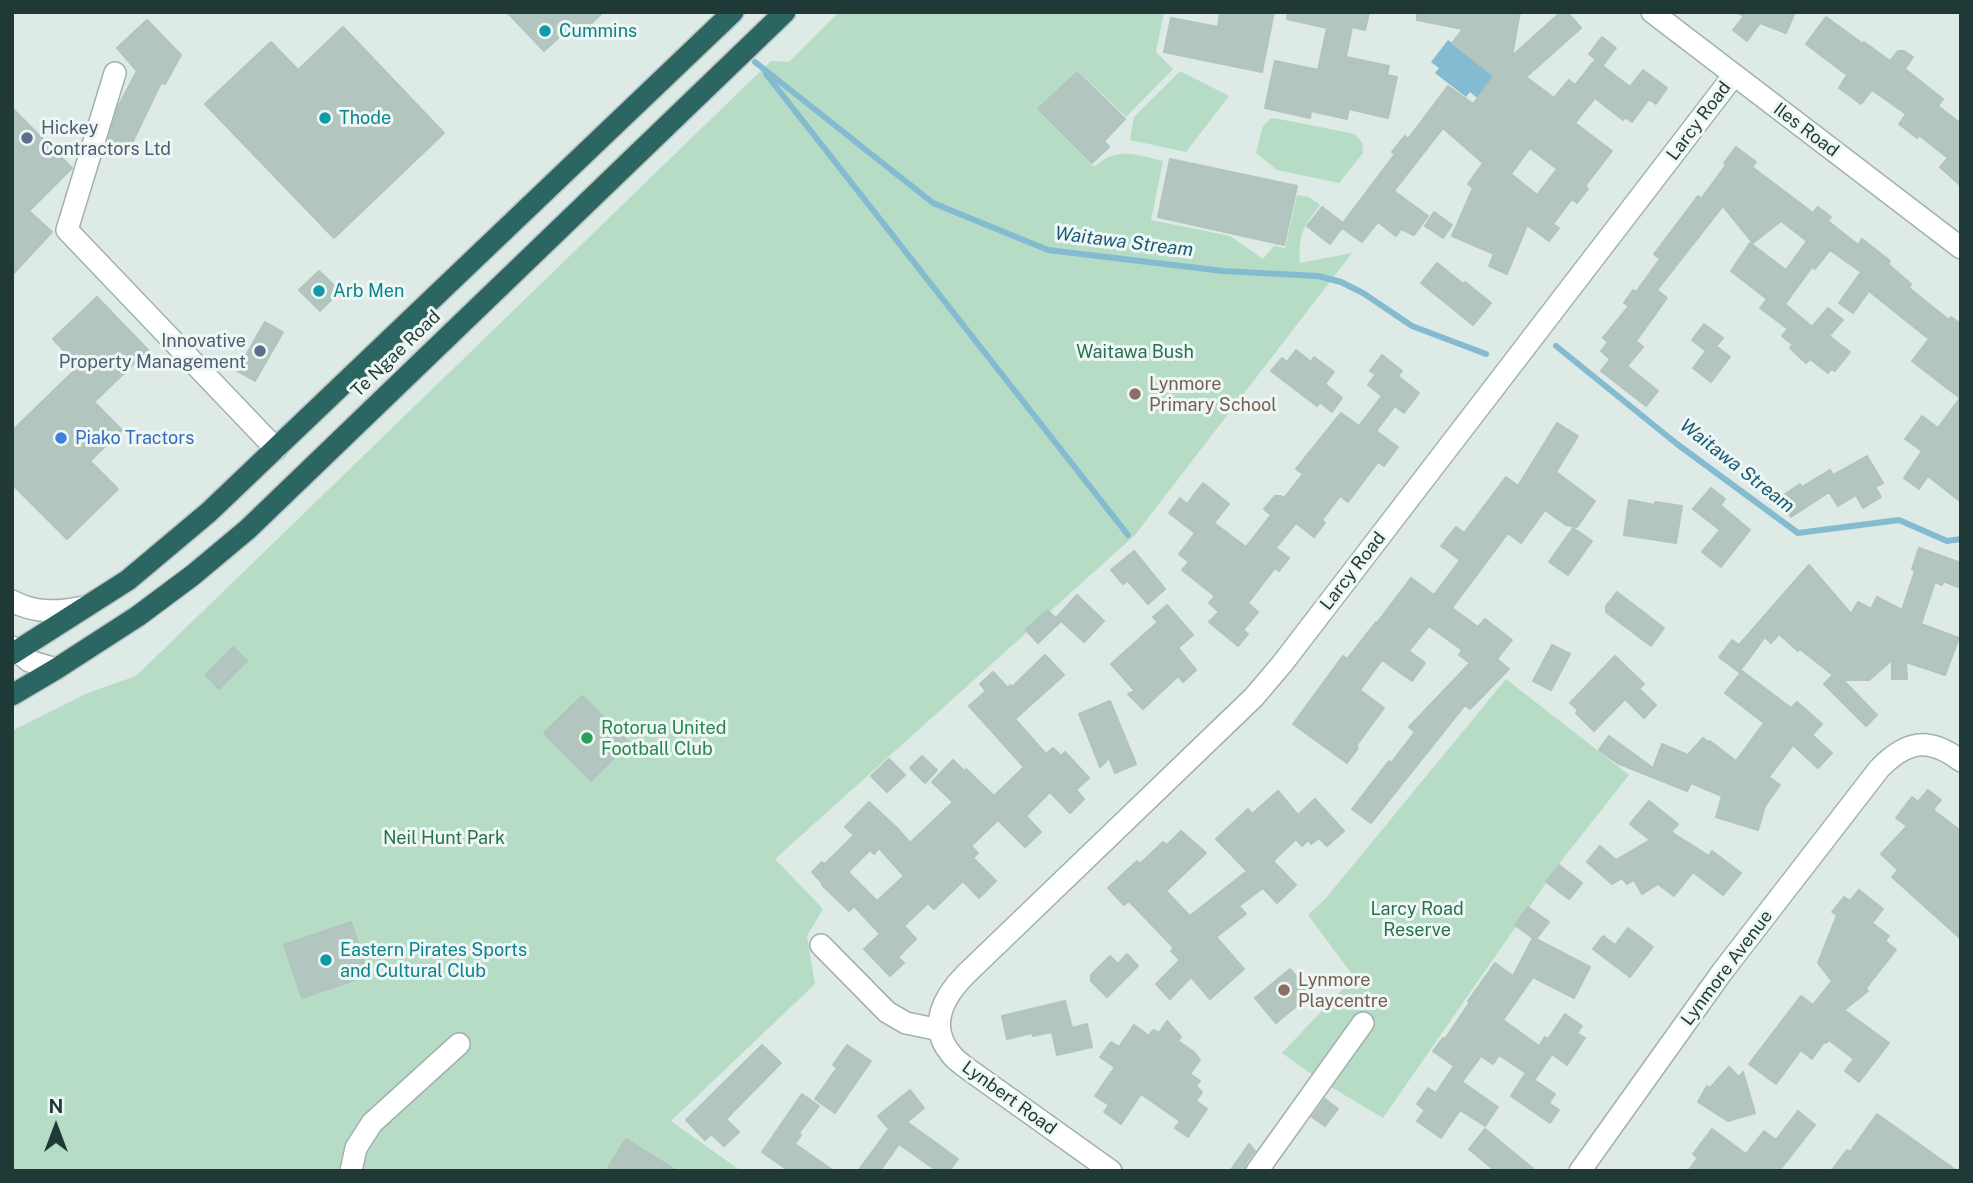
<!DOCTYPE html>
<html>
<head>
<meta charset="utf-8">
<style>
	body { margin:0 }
	#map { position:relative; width:1973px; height:1183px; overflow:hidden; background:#deeae6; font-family:"Public Sans",sans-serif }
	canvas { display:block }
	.frame { position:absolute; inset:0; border:14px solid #1f3a36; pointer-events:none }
	.north { position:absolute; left:21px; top:1092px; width:70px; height:70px; -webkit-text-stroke:5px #eef7f4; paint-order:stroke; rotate:0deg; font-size:19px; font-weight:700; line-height:28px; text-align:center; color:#1f3a36 }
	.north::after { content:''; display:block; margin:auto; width:24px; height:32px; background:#1f3a36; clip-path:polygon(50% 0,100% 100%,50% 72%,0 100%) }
</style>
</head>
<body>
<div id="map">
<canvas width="1973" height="1183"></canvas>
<div class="frame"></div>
<div class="north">N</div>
</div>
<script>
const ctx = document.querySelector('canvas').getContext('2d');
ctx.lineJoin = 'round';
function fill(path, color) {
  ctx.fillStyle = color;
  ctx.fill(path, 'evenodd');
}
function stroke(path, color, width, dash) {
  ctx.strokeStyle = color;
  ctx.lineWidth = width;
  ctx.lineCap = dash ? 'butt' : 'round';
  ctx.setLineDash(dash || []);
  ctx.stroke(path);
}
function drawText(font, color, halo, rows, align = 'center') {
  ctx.font = font + ' "Public Sans",sans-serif';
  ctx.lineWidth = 6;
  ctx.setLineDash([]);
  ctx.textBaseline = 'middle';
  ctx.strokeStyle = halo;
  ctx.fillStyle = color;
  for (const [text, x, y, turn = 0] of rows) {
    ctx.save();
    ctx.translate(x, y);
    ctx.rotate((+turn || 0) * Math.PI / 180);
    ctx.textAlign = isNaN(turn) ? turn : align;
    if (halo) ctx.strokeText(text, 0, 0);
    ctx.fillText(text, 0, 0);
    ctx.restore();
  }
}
fill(new Path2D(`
	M839,12H1164L1156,52L1173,69L1126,117L1077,70L1037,110L1094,167C1117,146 1136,155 1163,161L1151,220L1230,236L1263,259L1274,246L1285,248L1297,195L1309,197L1320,205C1303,228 1298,234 1300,263L1352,253L1135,535L775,859L823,909L807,936L815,984L671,1121L741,1171H12V731L88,693L136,676L771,61L789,62Z
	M1180,71L1229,96L1186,152L1130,140L1134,117Z
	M1274,118L1355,134L1362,143L1363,153L1339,183L1277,170L1256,153L1263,126L1270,119Z
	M1506,679L1629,775L1562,860L1383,1118L1321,1081L1282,1053L1354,977L1308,915L1326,898Z`), '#b6dcc5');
fill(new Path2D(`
	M1448,40L1495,76L1477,98L1470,92L1466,97L1435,73L1439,68L1431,62Z`), '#84bbd1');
stroke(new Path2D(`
	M755,62L933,203L1048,250L1223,271L1318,276L1341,282L1363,293L1412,326L1486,354
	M766,74L1128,535
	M1556,346L1677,444L1798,533L1899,520L1947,541L1961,539`), '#84bbd1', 6);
const building = new Path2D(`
	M507,12H603L578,36L570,27L544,51Z
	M1220,12H1274L1262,72L1164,52L1171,18L1218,27Z
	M1288,12H1369L1365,30L1352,27L1346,57L1389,66L1387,75L1397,77L1388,118L1349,109L1347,119L1311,111L1310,118L1265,108L1275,61L1318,70L1327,28L1287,19Z
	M1417,12H1520L1512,56L1561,12H1567L1581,28L1526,77L1554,98L1569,80L1575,85L1595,60L1630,87L1643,70L1667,88L1656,104L1649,99L1632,122L1625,117L1623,120L1595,98L1575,123L1612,151L1585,186L1588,189L1577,203L1572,199L1553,224L1559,228L1549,241L1527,225L1507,274L1489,266L1494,254L1452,236L1473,188L1468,184L1483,163L1443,128L1394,191L1428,216L1414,235L1401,229L1396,236L1378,222L1362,242L1342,228L1330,244L1307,226L1322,207L1343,223L1395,154L1392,152L1405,136L1408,139L1448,86L1473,104L1494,76L1452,43L1463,29L1417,20ZM1530,148L1557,169L1537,195L1511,174Z
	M1736,12H1795L1786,33L1760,23L1747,41L1733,30L1744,16Z
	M1826,17L1863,44L1864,42L1890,61L1898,51H1904L1913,57L1905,69L1943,99L1938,106L1961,124V186L1940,167L1948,158L1919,135L1917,138L1899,124L1906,114L1872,90L1861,104L1839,88L1847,75L1806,44Z
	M147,20L181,55L165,84L161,83L129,149L108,140L118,107L137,71L117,48Z
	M343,27L444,133L334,238L205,104L271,42L298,70Z
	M1602,37L1616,48L1603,65L1589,54Z
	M1077,72L1125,119L1104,141L1109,147L1092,163L1038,109Z
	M12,108L72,168L29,211L52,232L12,275Z
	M1736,147L1756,162L1752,167L1813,213L1818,207L1831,217L1828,221L1858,245L1862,239L1890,261L1888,264L1911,284L1909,288L1949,320L1951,317L1961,324V502L1928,476L1919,489L1904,478L1922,451L1905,439L1922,416L1938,428L1960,398L1912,361L1929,339L1869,291L1853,313L1839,303L1861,272L1830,250L1815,269L1812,267L1785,304L1812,327L1828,308L1843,320L1829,336L1850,352L1835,371L1831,369L1828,373L1810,359L1806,363L1790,348L1793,345L1782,336L1788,329L1760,308L1767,299L1731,271L1750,243L1786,270L1807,241L1781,221L1753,243L1723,206L1657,290L1667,298L1636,341L1643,347L1627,366L1658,391L1646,406L1601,371L1610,359L1601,351L1608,342L1603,338L1629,306L1624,303L1633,290L1636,292L1660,259L1654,254L1698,196L1701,199L1726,165L1724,163Z
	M1170,159L1297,186L1284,245L1158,217Z
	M1434,212L1452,225L1443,238L1425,226Z
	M1437,263L1463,284L1465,282L1491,303L1473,325L1421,283Z
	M319,271L340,291L320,311L299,290Z
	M97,297L148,350L94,402L122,430L90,461L118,489L67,539L12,484V431L79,366L53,339Z
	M265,322L283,332L255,381L237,371Z
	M1704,324L1723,338L1716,346L1730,357L1711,382L1693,368L1706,351L1692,340Z
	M1296,350L1311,362L1314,357L1334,372L1325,384L1342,398L1332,412L1320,402L1317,406L1271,371L1282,358L1287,362Z
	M1382,355L1402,371L1398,376L1419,393L1404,413L1395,406L1376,431L1398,447L1384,466L1378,462L1348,502L1340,496L1322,520L1325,523L1314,537L1296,523L1276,548L1289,558L1279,571L1275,568L1248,603L1258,612L1243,630L1248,634L1238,646L1209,622L1219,612L1209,603L1215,596L1182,570L1189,562L1179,554L1195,533L1169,513L1180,498L1187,504L1203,483L1229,504L1214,523L1246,547L1271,515L1264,509L1275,496H1281L1284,498L1303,474L1296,469L1341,413L1359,426L1382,396L1368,385L1376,374L1370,371Z
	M1557,423L1578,436L1556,472L1595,501L1577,527L1566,525L1545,510L1521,543L1508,533L1452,608L1478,627L1485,619L1512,640L1497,659L1509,669L1470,709L1465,705L1371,823L1352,809L1389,761L1391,763L1415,732L1409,727L1470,663L1459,655L1462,650L1429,626L1409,651L1425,663L1412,681L1382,660L1360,690L1384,708L1356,746L1358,748L1347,763L1293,724L1343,656L1347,659L1376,622L1377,623L1411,578L1434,595L1460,560L1441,546L1456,527L1464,533L1506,477L1518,486Z
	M1867,456L1883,483L1875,487L1881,497L1863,508L1856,495L1838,506L1829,492L1791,517L1778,499L1800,484L1802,487L1830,470L1833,475Z
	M1711,488L1725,499L1720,505L1750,530L1721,567L1702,552L1720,530L1693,509Z
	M1629,500L1655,505V502L1682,506L1676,543L1624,535Z
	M1573,528L1592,541L1568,575L1549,562Z
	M1919,548L1961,563V588L1943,581L1942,585L1935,582L1921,624L1959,638L1945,675L1906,662L1907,679H1892V660L1869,680H1843L1877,715L1866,726L1824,684L1833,675L1800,649L1798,651L1779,634L1771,643L1765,637L1739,672L1719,657L1732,640L1739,645L1809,565L1851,614L1858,602L1871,609L1877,597L1902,610L1915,571L1912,569Z
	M1134,551L1165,589L1148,604L1128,581L1123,584L1111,570Z
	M1617,592L1664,628L1651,646L1606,612V606Z
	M1077,595L1104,621L1084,642L1057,617Z
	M1167,605L1193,635L1178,648L1196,670L1183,682L1178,676L1143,709L1128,694L1135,691L1111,664L1158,622L1153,617Z
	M1047,610L1060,622L1038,643L1026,630Z
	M1552,645L1570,654L1551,690L1533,681Z
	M233,647L247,661L219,689L206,675Z
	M1045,655L1064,675L1015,719L1046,754L1053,748L1061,756L1065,752L1089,778L1076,790L1084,799L1070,813L1050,792L1026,816L1041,832L1025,847L998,820L971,846L978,853L973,858L996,881L979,898L963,881L934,909L928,903L904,926L916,939L898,957L904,963L890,976L864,949L880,934L854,906L849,911L822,885L823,884L812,872L822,862L825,864L854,835L845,827L869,802L897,828L910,843L953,802L932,782L953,760L964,771L966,769L994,796L1024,767L969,706L986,691L980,684L993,672L1008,688L1010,685L1012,687ZM879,848L904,876L877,901L848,872L870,850L874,854Z
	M1615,656L1644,684L1639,689L1656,705L1644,718L1625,699L1594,731L1576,713L1578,710L1570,703Z
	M1742,671L1791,708L1797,702L1822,724L1812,735L1832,753L1818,768L1793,745L1769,777L1780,785L1765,806L1758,830L1716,817L1722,796L1691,783L1687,791L1617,763L1599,750L1609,736L1653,768L1662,744L1688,755L1703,738L1708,742L1710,741L1736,761L1764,723L1725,693Z
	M582,696L629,743L591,781L544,733Z
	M1110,701L1136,764L1115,773L1109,758L1100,767L1079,714Z
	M922,756L937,770L925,783L910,768Z
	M889,759L905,775L887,792L871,776Z
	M1928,790L1941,800L1933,810L1961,831V939L1892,877L1898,870L1881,854L1907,826L1896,818L1912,797L1918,802Z
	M1278,791L1298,815L1315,799L1344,831L1327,846L1319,838L1311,844L1308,840L1302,846L1296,839L1273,861L1296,885L1277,903L1263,888L1239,906L1246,914L1216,937L1244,969L1210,999L1191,977L1170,999L1156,984L1180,960L1171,951L1174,948L1129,901L1124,905L1108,888L1137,861L1140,864L1163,842L1167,845L1181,831L1206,853L1166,891L1190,916L1247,871L1216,839L1248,809L1252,814Z
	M1649,801L1678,824L1671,832L1709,856L1712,851L1741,873L1723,895L1693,872L1674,896L1658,884L1642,894L1634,880L1627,884L1622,878L1612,884L1587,862L1600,846L1616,860L1650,840L1630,824Z
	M1559,865L1582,883L1569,899L1546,882Z
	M1859,890L1883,909L1872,923L1889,936L1885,941L1896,950L1866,988L1868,991L1844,1010L1889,1043L1859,1082L1845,1071L1854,1059L1829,1040L1826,1043L1824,1042L1812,1059L1801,1050L1776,1084L1749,1064L1801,996L1813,1005L1832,981L1818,963L1837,915L1832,912L1844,897L1850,901Z
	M1528,907L1549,922L1536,939L1590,967L1574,998L1533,977L1503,1020L1539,1046L1545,1037L1548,1039L1565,1014L1582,1026L1577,1033L1585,1038L1567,1065L1552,1054L1535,1079L1499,1055L1493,1064L1481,1056L1462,1082L1498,1107L1485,1126L1460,1110L1441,1138L1417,1121L1425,1110L1417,1104L1428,1088L1436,1093L1454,1066L1433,1051L1443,1038L1445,1039L1470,1002L1468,1001L1495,963L1513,976L1533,938L1515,925Z
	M351,922L369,975L302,998L284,945Z
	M1628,928L1653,947L1630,977L1593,949L1603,936L1615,945Z
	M1127,954L1138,966L1107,997L1091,981V975L1110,956L1118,964Z
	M1290,969L1311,994L1276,1023L1255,998Z
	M1065,1001L1072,1028L1087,1024L1092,1047L1057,1055L1052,1032L1033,1036L1032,1033L1007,1039L1002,1016Z
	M1167,1021L1181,1037L1178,1041L1194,1052L1200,1060L1190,1074L1200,1081L1196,1086L1202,1092L1196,1101L1207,1109L1188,1137L1175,1128L1180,1121L1141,1094L1121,1124L1104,1112L1109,1105L1095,1096L1115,1067L1100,1057L1111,1042L1119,1047L1134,1025L1149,1036L1153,1030L1159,1033Z
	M762,1045L781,1063L726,1119L739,1132L724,1146L711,1134L705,1140L686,1120Z
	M847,1045L871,1061L835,1113L815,1099L837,1068L833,1065Z
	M1729,1067L1739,1077L1743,1072L1755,1113L1728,1121L1698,1102L1707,1086L1710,1088Z
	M1525,1074L1555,1094L1549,1103L1559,1110L1550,1123L1511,1096Z
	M910,1090L924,1108L907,1122L958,1159L949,1171H937L899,1144L880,1171H858L889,1129L878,1116Z
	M802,1094L819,1106L799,1133L801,1135L795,1144L834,1171H789L762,1152Z
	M1325,1099L1338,1109L1325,1126L1312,1117Z
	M1798,1111L1815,1125L1779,1171H1688L1698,1158L1693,1154L1712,1129L1746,1154L1764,1131L1776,1140Z
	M1877,1114L1957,1171H1831L1847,1150L1850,1152Z
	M1485,1129L1536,1171H1495L1469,1149Z
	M626,1139L677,1171H606Z
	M1249,1144L1255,1151L1246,1163L1244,1171H1230Z`);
fill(building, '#b3c5bf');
stroke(building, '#b1c4be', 2);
const minor = new Path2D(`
	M1652,12L1961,248
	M115,73L67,230L276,449
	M12,601C36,614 59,612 84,607
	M12,647L29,661L56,669
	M821,945L887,1012L906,1023L940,1030
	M351,1171L356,1148L372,1123L459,1044
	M1111,1171L968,1069C962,1064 955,1060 951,1054C927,1026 944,996 966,974L1254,697L1282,664L1734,75
	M1257,1171L1363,1023
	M1580,1171L1722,972L1879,769C1906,741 1928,736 1961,761`);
const highway = new Path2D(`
	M12,654L128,580L209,512L733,12
	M12,695L56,669L138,616L193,575L248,529L785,12`);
stroke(minor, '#a1b2ae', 24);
stroke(highway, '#bcc4c3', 24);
stroke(minor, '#fff', 21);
stroke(highway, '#2b6662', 21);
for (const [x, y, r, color] of [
	[545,31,7,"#0f9aa8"],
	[325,118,7,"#0f9aa8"],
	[27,138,7,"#5c6f8a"],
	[319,291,7,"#0f9aa8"],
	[260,351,7,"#5c6f8a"],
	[1135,394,7,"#8d6e63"],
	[61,438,7,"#3f7fe0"],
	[587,738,7,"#2e9e5b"],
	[326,960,7,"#0f9aa8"],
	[1284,990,7,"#8d6e63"]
]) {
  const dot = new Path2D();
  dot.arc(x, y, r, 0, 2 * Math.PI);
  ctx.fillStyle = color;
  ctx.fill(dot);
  stroke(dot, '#eef7f4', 2.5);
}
drawText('18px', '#0d838f', '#eef7f4', [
	["Cummins",559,31],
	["Thode",339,118],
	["Arb Men",333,291],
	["Eastern Pirates Sports",340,950],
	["and Cultural Club",340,971]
], 'left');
drawText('18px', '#1f3a36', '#eef7f4', [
	["Larcy Road",1699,121,-53],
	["Iles Road",1806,130,37],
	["Te Ngae Road",396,354,-44],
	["Larcy Road",1353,571,-52],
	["Lynmore Avenue",1727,968,-53],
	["Lynbert Road",1009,1098,36]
]);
drawText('18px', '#4e5e75', '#eef7f4', [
	["Hickey",41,128],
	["Contractors Ltd",41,149],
	["Innovative",246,341,"right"],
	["Property Management",246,362,"right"]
], 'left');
drawText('18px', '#29714e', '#eef7f4', [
	["Waitawa Bush",1135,352],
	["Neil Hunt Park",444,838],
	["Larcy Road",1417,909],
	["Reserve",1417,930]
]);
drawText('18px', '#785e54', '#eef7f4', [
	["Lynmore",1149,384],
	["Primary School",1149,405],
	["Lynmore",1298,980],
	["Playcentre",1298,1001]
], 'left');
drawText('18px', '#366cbe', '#eef7f4', [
	["Piako Tractors",75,438]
], 'left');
drawText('18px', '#27864d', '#eef7f4', [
	["Rotorua United",601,728],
	["Football Club",601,749]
], 'left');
drawText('italic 19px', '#195b76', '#eef7f4', [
	["Waitawa Stream",1124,242,7],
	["Waitawa Stream",1737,466,38]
]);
</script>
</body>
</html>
